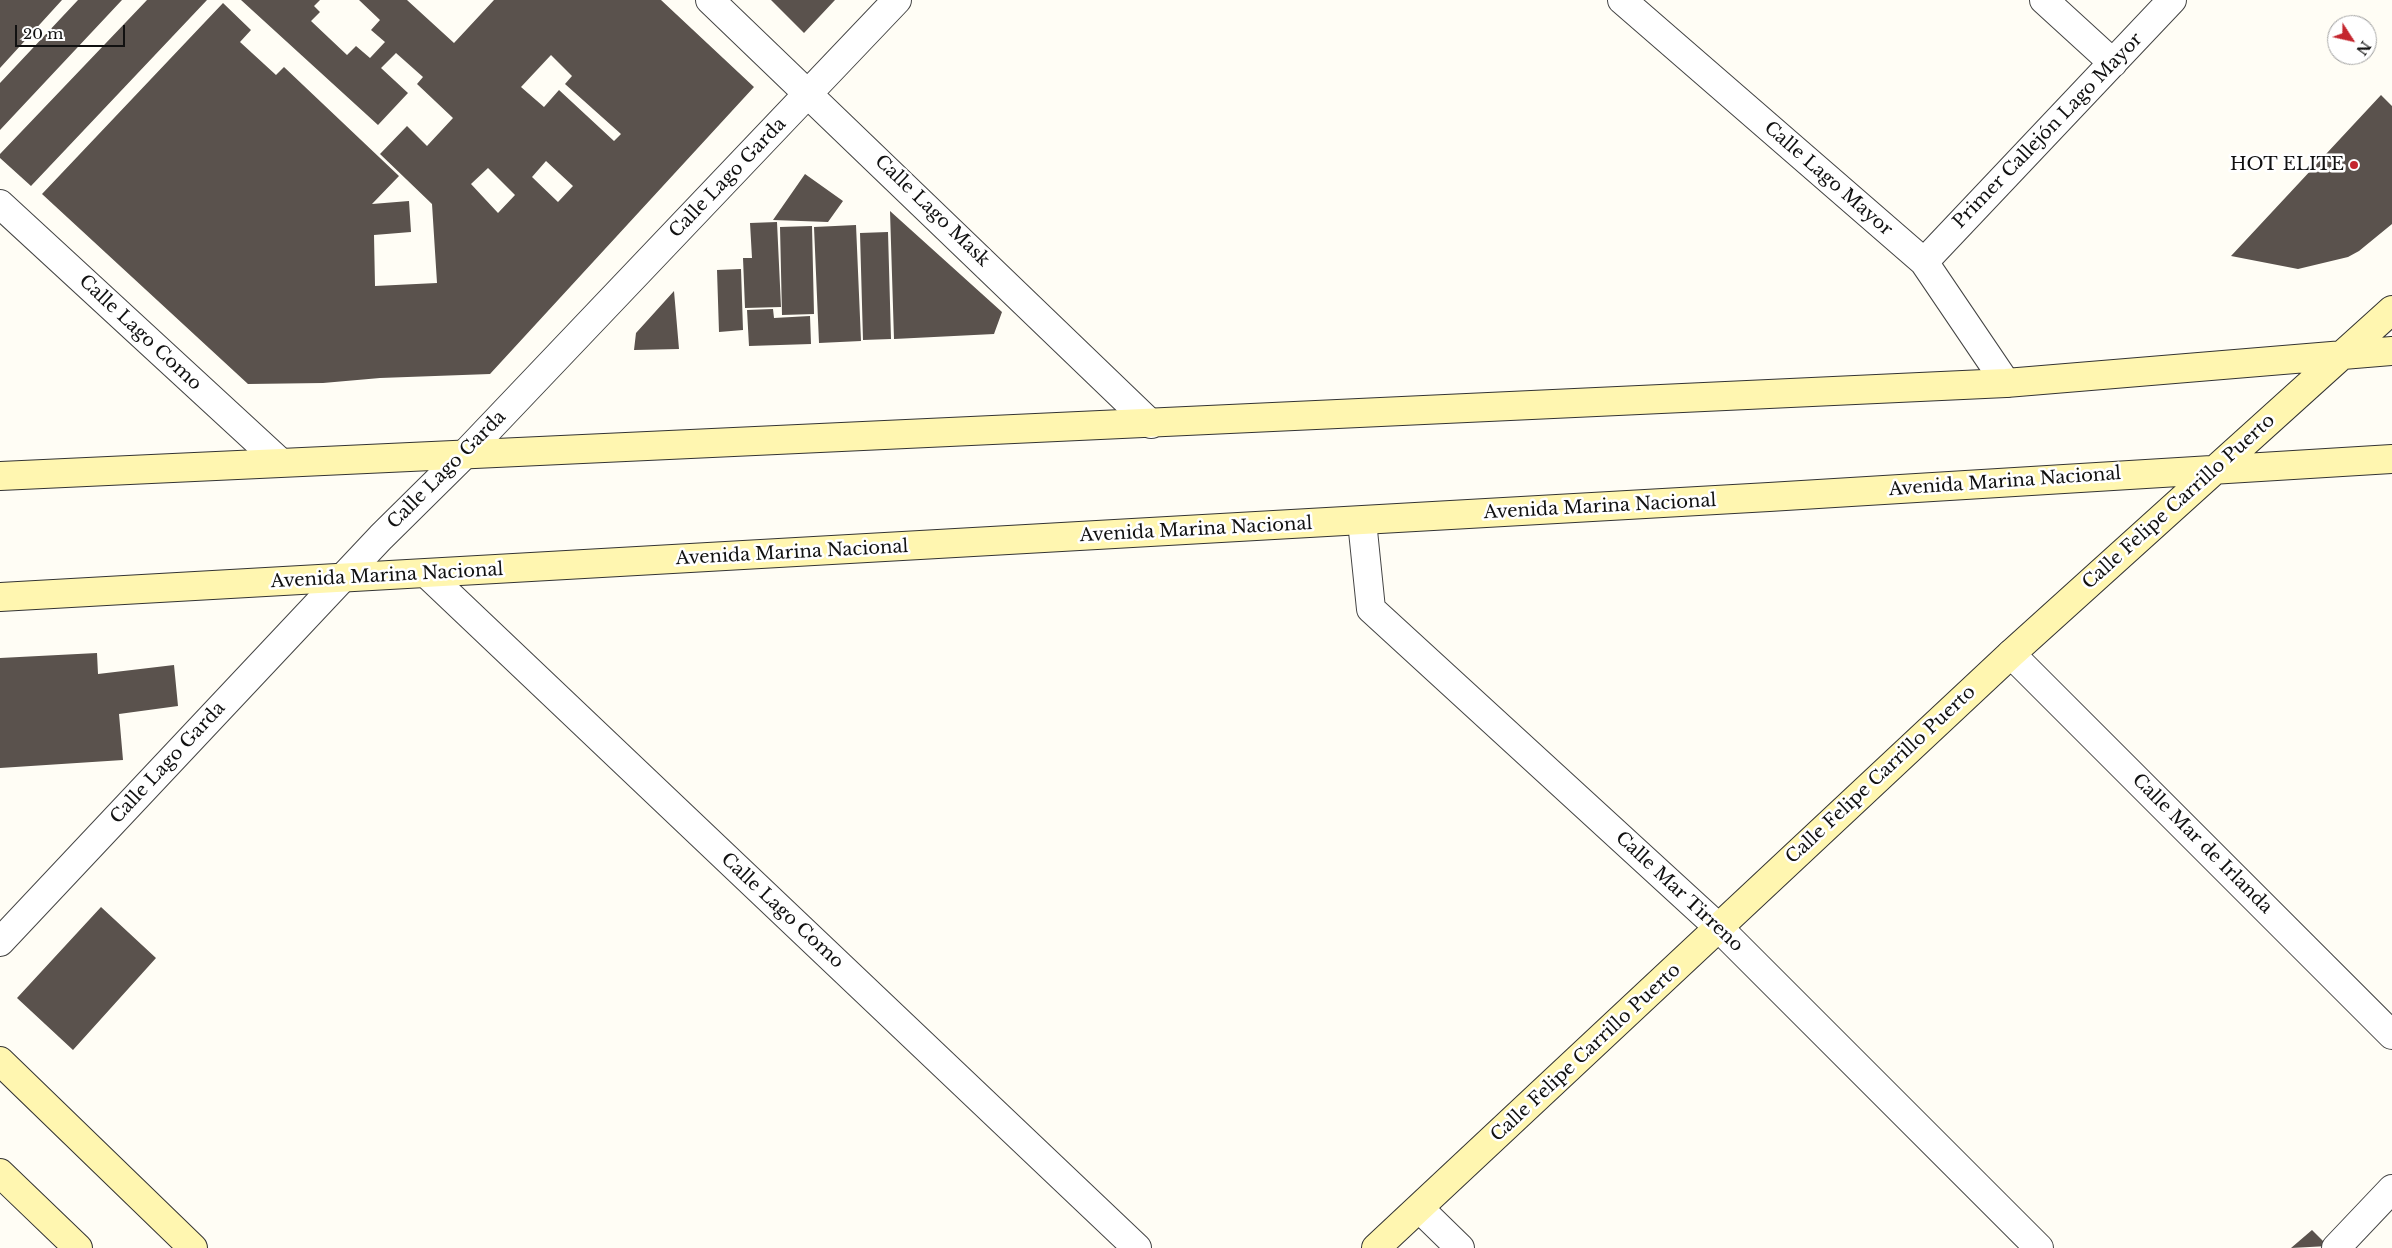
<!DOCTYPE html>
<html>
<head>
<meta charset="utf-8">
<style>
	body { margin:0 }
	#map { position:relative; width:2392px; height:1248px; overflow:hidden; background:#fffdf5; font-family:"Libre Baskerville",serif }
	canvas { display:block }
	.north { position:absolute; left:2327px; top:15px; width:50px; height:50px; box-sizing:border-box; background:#fff; border:1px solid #a0a0a0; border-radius:50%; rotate:125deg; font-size:14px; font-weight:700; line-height:20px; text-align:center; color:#111 }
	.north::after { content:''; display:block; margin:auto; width:18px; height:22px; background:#c4262e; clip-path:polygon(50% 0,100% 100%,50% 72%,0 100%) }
	.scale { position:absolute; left:15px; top:25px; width:110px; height:22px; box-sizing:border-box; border:2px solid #111; border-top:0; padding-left:6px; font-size:15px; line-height:18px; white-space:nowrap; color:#111; -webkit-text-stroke:4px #fff; paint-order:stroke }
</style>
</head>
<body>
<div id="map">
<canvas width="2392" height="1248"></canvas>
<div class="north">N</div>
<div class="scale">20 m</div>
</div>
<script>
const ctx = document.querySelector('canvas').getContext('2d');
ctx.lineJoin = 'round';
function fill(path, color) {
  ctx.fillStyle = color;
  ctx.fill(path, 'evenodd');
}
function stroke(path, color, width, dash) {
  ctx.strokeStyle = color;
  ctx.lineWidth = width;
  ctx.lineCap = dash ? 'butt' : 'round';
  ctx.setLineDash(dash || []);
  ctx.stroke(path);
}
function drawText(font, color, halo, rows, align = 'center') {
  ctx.font = font + ' "Libre Baskerville",serif';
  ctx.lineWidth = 5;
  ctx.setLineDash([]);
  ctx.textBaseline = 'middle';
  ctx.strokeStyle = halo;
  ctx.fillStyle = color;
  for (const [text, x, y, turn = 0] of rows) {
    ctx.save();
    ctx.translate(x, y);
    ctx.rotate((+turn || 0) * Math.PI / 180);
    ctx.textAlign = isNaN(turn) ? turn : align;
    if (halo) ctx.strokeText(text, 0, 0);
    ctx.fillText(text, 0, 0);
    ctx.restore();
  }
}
fill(new Path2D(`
	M0,0H62L0,68Z
	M78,0H122L0,130V83Z
	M147,0H207L31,186L0,158V154Z
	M241,0H320L314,6L320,12L311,21L347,55L356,46L370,58L385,42L371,30L380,20L359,0H407L454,43L494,0H661L754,87L490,374L380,378L323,383L248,384L42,194L223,3L251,30L240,42L276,75L284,67L399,176L372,204L409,201L411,232L374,235L375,286L437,283L432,204L380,154L407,126L427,146L453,118L417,84L423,77L396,53L381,68L408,93L378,125ZM551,55L572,76L565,84L621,134L614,141L559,90L544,107L521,87ZM546,161L573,186L558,202L532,177ZM488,168L515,195L498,213L471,184Z
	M771,0H835L804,33Z
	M2381,95L2392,106V224L2359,251L2348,257L2298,269L2231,256Z
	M805,174L843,201L828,222L773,220Z
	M890,211L1002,312L994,334L894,339Z
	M777,222L781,307L745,308L743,258H752L750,223Z
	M856,225L861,341L819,343L814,227Z
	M812,226L814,314L782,315L780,227Z
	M888,232L891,339L863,340L860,233Z
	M741,269L743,330L719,332L717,270Z
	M674,291L679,349L634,350L636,333Z
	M773,309L774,318L810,316L811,344L749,346L747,310Z
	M97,653L98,674L174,665L178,706L119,714L123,760L0,768V658Z
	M101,907L156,958L73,1050L17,998Z
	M2312,1230L2328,1246L2291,1248Z`), '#5a524d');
const street = new Path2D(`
	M710,0L1151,424
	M1622,0L1924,262L2006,383
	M2044,0L2113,63
	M0,204L280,462
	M1924,262L2172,0
	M1362,521L1371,609L1718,927L2039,1248
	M427,574L1137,1248
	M2011,654L2392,1035
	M0,942L381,537L463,456L897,0
	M1420,1209L1460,1248
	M2336,1248L2392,1189`);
const secondary = new Path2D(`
	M0,476L2006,383L2392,351
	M0,597L1769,497L2392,459
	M0,1061L193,1248
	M0,1173L78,1248
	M1376,1248L2011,654L2392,310`);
stroke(street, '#444', 30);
stroke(secondary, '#333', 30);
stroke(street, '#fff', 28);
stroke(secondary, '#fff6b0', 28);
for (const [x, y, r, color] of [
	[2354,165,5,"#c4262e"]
]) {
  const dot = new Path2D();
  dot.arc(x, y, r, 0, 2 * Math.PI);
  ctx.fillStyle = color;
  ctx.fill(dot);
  stroke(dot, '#fff', 2);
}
drawText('18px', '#111', '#fff', [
	["Primer Callejón Lago Mayor",2048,131,-46],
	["Calle Lago Garda",728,178,-46],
	["Calle Lago Mayor",1828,179,41],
	["Calle Lago Mask",932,211,44],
	["Calle Lago Como",140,333,43],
	["Calle Lago Garda",447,470,-45],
	["Avenida Marina Nacional",2005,482,-4],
	["Calle Felipe Carrillo Puerto",2179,502,-42],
	["Avenida Marina Nacional",1600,507,-3],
	["Avenida Marina Nacional",1196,530,-3],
	["Avenida Marina Nacional",792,553,-3],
	["Avenida Marina Nacional",387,576,-3],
	["Calle Lago Garda",168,763,-47],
	["Calle Felipe Carrillo Puerto",1881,775,-43],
	["Calle Mar de Irlanda",2202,844,45],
	["Calle Mar Tirreno",1679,892,43],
	["Calle Lago Como",782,911,43],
	["Calle Felipe Carrillo Puerto",1586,1053,-43]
]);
drawText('18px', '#111', '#fff', [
	["HOT ELITE",2344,165]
], 'right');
</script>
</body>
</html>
